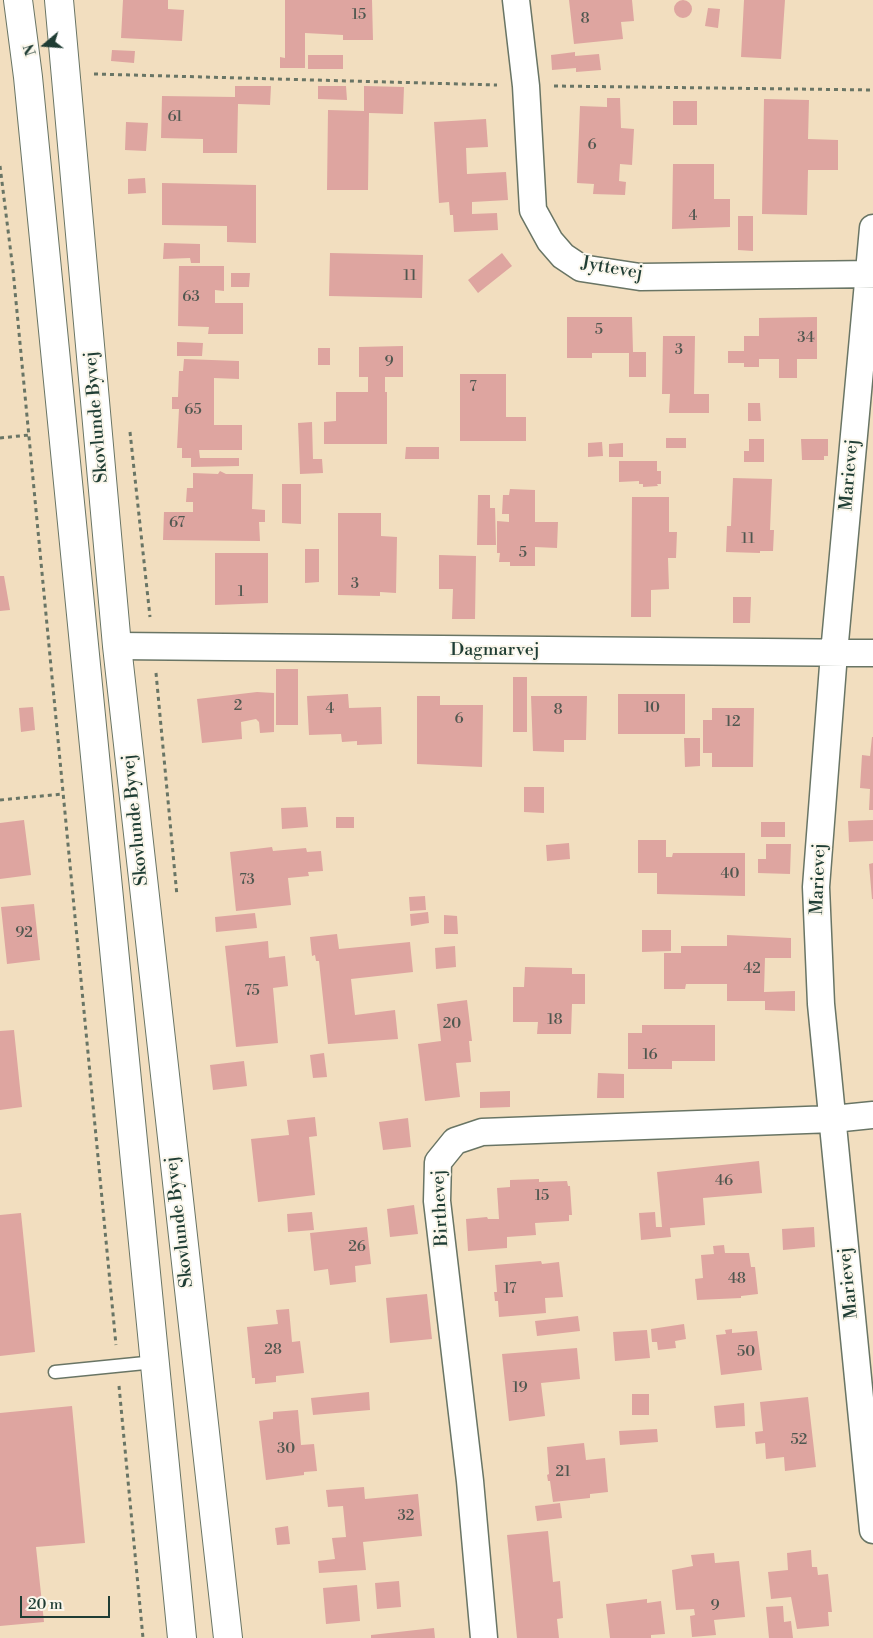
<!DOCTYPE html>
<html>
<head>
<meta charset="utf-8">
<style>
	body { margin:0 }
	#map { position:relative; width:873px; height:1638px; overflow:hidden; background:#f2debf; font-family:"Libre Bodoni",serif }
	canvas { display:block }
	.north { position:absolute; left:20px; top:20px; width:50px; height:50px; -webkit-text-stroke:4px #fbf7ec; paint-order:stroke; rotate:252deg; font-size:14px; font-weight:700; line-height:20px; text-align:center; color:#1f3d34 }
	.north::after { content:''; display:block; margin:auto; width:18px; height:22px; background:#1f3d34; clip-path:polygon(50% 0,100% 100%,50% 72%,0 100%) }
	.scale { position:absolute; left:20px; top:1596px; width:90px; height:22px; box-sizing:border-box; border:2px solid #1f3d34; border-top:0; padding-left:6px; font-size:15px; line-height:18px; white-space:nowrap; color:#1f3d34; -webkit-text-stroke:4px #fbf7ec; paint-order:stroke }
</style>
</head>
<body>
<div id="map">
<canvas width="873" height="1638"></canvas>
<div class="north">N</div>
<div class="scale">20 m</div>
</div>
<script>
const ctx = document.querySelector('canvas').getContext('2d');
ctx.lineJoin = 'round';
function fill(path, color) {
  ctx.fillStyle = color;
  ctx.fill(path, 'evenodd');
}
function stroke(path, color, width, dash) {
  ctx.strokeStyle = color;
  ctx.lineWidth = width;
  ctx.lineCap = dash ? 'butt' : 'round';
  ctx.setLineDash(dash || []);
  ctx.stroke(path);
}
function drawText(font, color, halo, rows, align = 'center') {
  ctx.font = font + ' "Libre Bodoni",serif';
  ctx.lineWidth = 4;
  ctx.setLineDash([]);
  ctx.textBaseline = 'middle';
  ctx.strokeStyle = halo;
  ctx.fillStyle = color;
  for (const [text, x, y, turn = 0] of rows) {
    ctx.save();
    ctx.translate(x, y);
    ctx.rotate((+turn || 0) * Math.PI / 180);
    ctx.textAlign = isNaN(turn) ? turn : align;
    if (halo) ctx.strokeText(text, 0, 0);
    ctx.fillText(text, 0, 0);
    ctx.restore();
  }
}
fill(new Path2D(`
	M123,0H168V9L184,10L182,41L121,38Z
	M285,0H372L373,40H343V35L305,33V68H280V57L285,58Z
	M569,0H632L634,21L621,22L623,39L574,44Z
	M744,0H785L781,59L741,57Z
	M674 9a9 9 0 1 1 18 0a9 9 0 1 1-18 0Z
	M708,8L720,9L718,28L705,26Z
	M112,50L135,51L134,63L111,61Z
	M575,52V56L599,54L601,70L576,72V68L552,70L551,55Z
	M308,55H343V69H308Z
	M235,86H271L270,105L238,104L237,153H203V139L161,138L162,96L235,97Z
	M318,86H346L347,100L318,99Z
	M364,86L404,87L403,114L369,113L368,190H327L328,110L364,111Z
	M607,98H620L621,128L634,129L632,165L620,164L619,181L626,182L625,195L593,194L594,184L577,183L580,106L607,107Z
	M764,99L809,100L808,139L838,140V170H808L807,215L762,214Z
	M673,101H697V125H673Z
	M486,119L488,147L466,148L467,174L506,172L508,200L472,202V214L497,213L498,230L454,232L453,215H450L449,202L439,203L434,122Z
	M126,122L148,123L146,151L125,150Z
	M673,164H714V199H730V227L672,229Z
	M145,178L146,193L128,194V179Z
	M162,183L256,185V243L227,242V226L162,225Z
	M738,216H753V251L738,250Z
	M164,243L200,244V263H191L190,258L163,259Z
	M330,253L423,255L422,298L329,296Z
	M502,253L512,266L478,293L468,280Z
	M179,266H224V291L215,290V303H243V334H208L209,327L178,326Z
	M231,273H250L249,287H231Z
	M567,317H632L633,352H646V377H629V353H592V358H567Z
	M817,317V359H797V378H779V359H759V367H744V363H728V351H744V336H759V318Z
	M663,336H695L694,394H709V413H669L670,394H662Z
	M177,342L203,343L202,356H177Z
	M403,346V377H385V392H387V444H324V422L336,421V392H368V377H359V347Z
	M318,348H330V365H318Z
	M184,359L239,361V379L214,378V425H242V450H199L200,458H239V466L191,467V458H182V448H177L179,409H172V397H178L179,371H183Z
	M460,374H506V417H526V441H460Z
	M748,403H760L761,421H748Z
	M312,422L313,459H322L323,473L300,474L298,423Z
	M666,438H686V448H666Z
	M749,439H764V462H744V451H749Z
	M801,439H828V456H824V460H802Z
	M602,442L603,456L588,457V443Z
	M623,443V457H609V444Z
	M406,447H439V459H405Z
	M619,461H657V471H661V484H657L658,486L643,487V484H639V481L619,482Z
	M220,471L226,474H253L252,509L265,510V522H259L260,541L163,540L164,512H193V502H186L187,488H193V473L218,474Z
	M733,478L772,479L770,530H774L773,551H760V553L726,552L727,526H731Z
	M282,484H301V524L282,523Z
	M510,489L535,490V522H558L557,548L535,547V566H510V562H499L500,553H497V521L509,522V514H502L503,495H509Z
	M478,495H490V508H495L496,545H477Z
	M632,497H669V532H677L676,558H668L669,589L651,590V617H631Z
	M338,513H381V536L397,537L396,593L380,592V596L338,595Z
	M305,549H319V582L305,583Z
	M215,553H268V603L215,605Z
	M439,555L476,556L475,619H452L453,589H439Z
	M0,576H4L10,610L0,611Z
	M733,597H751L750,623H733Z
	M276,669H298V725H276Z
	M513,677H527V732H513Z
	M257,692L274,693V732L260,733L259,722L256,719L241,722L242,739L202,743L197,699Z
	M348,694L349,708L381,707L382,744L357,745V741L342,742L341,734L309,735L307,696Z
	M618,694H685V734H618Z
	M417,696H440V705H483L482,767L417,764Z
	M531,696H587L586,740H564V752L533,751Z
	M33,707L35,730L21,732L19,708Z
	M712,708H754L753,767H712V753H703V720H712Z
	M872,737H873V810H869L870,789L860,788L862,755L870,756Z
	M684,738H700V766L685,767Z
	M524,787H544V813L524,812Z
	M306,807L308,827L282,829L281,808Z
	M336,817H354V828H336Z
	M24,820L31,875L0,879V823Z
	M873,820V841L849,842L848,821Z
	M761,822H785V837H761Z
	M638,840H666V857H672L673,853H745V896L657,894V873H638Z
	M569,843L570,859L547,861L546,845Z
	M766,844H791L790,874L758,873V859H766Z
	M272,847L273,851L306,848L307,852L321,851L323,871L308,872L309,876L288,878L291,905L236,911L230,852Z
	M873,863V899H872L869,864Z
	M425,896L426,910L410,911L409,897Z
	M34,904L40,960L7,964L1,907Z
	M428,912L429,923L411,926L410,914Z
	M255,913L257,928L216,932L215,917Z
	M444,915L457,916L458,934H444Z
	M642,930H671V951L642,952Z
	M337,934L339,949L410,942L413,972L351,979L355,1015L395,1010L398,1039L328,1044L319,961H316L315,955L312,956L310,937Z
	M727,935L791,938V958H765L764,992L795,991V1011L765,1010V1001H727V984H686L685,989H664V953H681V946H727Z
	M268,941L269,958L285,956L288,986L273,988L278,1043L236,1047L225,946Z
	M455,946L456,967L436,969L435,948Z
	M525,967L572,968V974H585V1004H572L571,1034H537L538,1022H513V987H524Z
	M467,1000L472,1041H469L471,1062L456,1063L460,1097L425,1101L418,1044L441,1041L437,1004Z
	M642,1025H715V1061H672V1069H628V1033H642Z
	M14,1030L22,1107L0,1110V1031Z
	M324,1053L327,1077L313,1078L310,1055Z
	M244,1061L247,1086L213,1090L210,1065Z
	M598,1073L624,1074V1098H597Z
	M510,1091V1107L480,1108V1092Z
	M315,1117L317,1136L309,1137L315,1195L258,1202L251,1139L289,1135L287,1120Z
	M408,1118L411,1147L383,1150L379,1122Z
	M759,1161L762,1193L703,1198L705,1225L670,1228L671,1237L641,1240L639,1213L655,1212L656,1227H662L657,1172Z
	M539,1179V1182L567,1181L568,1186H570L572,1215H569V1221L535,1223L536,1235L507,1237V1248L468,1251L466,1219L487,1217L488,1219H499L497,1188L510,1187V1180Z
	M414,1205L418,1234L390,1237L387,1209Z
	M312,1212L314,1230L288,1232L287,1214Z
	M21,1213L35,1352L0,1356V1215Z
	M367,1227L371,1264L355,1266L356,1282L330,1285L328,1269L314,1271L310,1233Z
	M814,1227L815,1247L783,1250L782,1229Z
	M724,1245L725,1253H749L751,1267H755L758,1294L741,1296V1298L697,1300L695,1279L703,1278L701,1255L714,1254L713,1246Z
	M541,1261L542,1264L559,1262L563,1297L545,1298L546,1313L499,1317L498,1301H495L494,1292H497L495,1265Z
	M427,1294L432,1339L390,1343L386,1298Z
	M289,1309L292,1342L300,1341L304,1373L276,1376V1382L255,1384V1378H252L247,1327L278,1324L276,1310Z
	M578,1316L580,1331L537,1336L535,1321Z
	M684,1324L686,1339L675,1341L676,1348L658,1350L657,1342H652L651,1329Z
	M732,1329V1333L757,1331L762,1370L721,1375L716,1335L726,1334L725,1330Z
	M647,1330L650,1358L615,1361L613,1332Z
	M577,1348L580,1379L541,1383L545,1416L509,1421L502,1354Z
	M369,1392L370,1410L313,1415L311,1398Z
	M632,1394H649V1415H632Z
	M808,1397L816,1467L785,1471L784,1457L766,1459L765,1443L756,1444L755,1432L763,1431L760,1402Z
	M744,1403L745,1426L716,1428L714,1406Z
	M72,1406L85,1543L36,1547L44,1622L0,1626V1413Z
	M298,1410L301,1445L314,1444L317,1471L304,1472V1475L266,1480L259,1421L273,1419V1412Z
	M657,1429L658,1442L620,1445L619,1431Z
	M584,1443L586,1460L605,1458L608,1492L590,1494V1498L553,1502L550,1481H548L547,1475L549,1474L547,1447Z
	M364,1487L365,1499L418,1494L422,1536L363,1542L366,1570L319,1573L318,1561L335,1559L332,1538L346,1537L343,1506L328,1507L326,1490Z
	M560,1503L562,1518L537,1521L535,1506Z
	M288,1526L290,1544L277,1545L275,1528Z
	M548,1531L553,1582L560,1581L563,1618L557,1619L559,1638H517L507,1535Z
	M811,1550L812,1567H817L818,1575L828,1574L832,1612H828L829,1626L797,1629L791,1597L771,1599L768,1572L788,1570L787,1553Z
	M714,1553L715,1563L739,1561L745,1617L714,1620L716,1635L692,1637L690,1616L695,1615L694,1609L676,1610L672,1570L693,1566L691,1555Z
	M399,1581L401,1607L377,1609L375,1583Z
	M357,1585L360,1621L326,1624L323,1588Z
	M647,1599V1603L661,1601L665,1634L651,1635V1638H610L606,1604Z
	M783,1606L784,1622L791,1621L793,1638H769L766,1607Z
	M434,1628L435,1638H371V1635Z`), '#dea5a0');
const service = new Path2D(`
	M55,1372L155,1362`);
const minor = new Path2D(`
	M516,0L526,86L533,210L550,241L563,256L581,268L640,277L873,274
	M873,228L834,653L816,887L821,1004L873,1530
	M117,646L873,653
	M484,1638L470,1481L437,1201L438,1162L455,1141L482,1132L833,1119L873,1115`);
const secondary = new Path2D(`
	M18,0L28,77L182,1638
	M59,0L117,646L228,1638`);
stroke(service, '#697565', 15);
stroke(minor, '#697565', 29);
stroke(secondary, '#697565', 30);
stroke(new Path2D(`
	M94,74L497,85
	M554,86L873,90
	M0,166L13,270L116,1345
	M130,432L150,617
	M0,438L29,435
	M156,673L177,896
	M0,800L63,794
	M119,1386L143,1638`), '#697565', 3, [4, 4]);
stroke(service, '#fff', 12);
stroke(minor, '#fff', 26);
stroke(secondary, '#fff', 28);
drawText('15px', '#4f574f', null, [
	["15",359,15],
	["8",585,19],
	["61",175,117],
	["6",592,145],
	["4",693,216],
	["11",410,276],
	["63",191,297],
	["5",599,330],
	["34",806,338],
	["3",679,350],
	["9",389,362],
	["7",473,387],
	["65",193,410],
	["67",177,523],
	["11",748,539],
	["5",523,553],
	["3",355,584],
	["1",241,592],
	["2",238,706],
	["10",652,708],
	["4",330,709],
	["8",558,710],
	["6",459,719],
	["12",733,722],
	["40",730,874],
	["73",247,880],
	["92",24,933],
	["42",752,969],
	["75",252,991],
	["18",555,1020],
	["20",452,1024],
	["16",650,1055],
	["46",724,1181],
	["15",542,1196],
	["26",357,1247],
	["48",737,1279],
	["17",510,1289],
	["28",273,1350],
	["50",746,1352],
	["19",520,1388],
	["52",799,1440],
	["30",286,1449],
	["21",563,1472],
	["32",406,1516],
	["9",715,1606]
]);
drawText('18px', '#1f3d34', '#fbf7ec', [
	["Jyttevej",612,269,10],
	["Skovlunde Byvej",97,417,-95],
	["Marievej",850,475,-85],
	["Dagmarvej",495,651],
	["Skovlunde Byvej",136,820,-96],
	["Marievej",819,879,-88],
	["Birthevej",441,1208,-93],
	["Skovlunde Byvej",180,1222,-97],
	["Marievej",849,1283,-96]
]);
</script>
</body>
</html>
